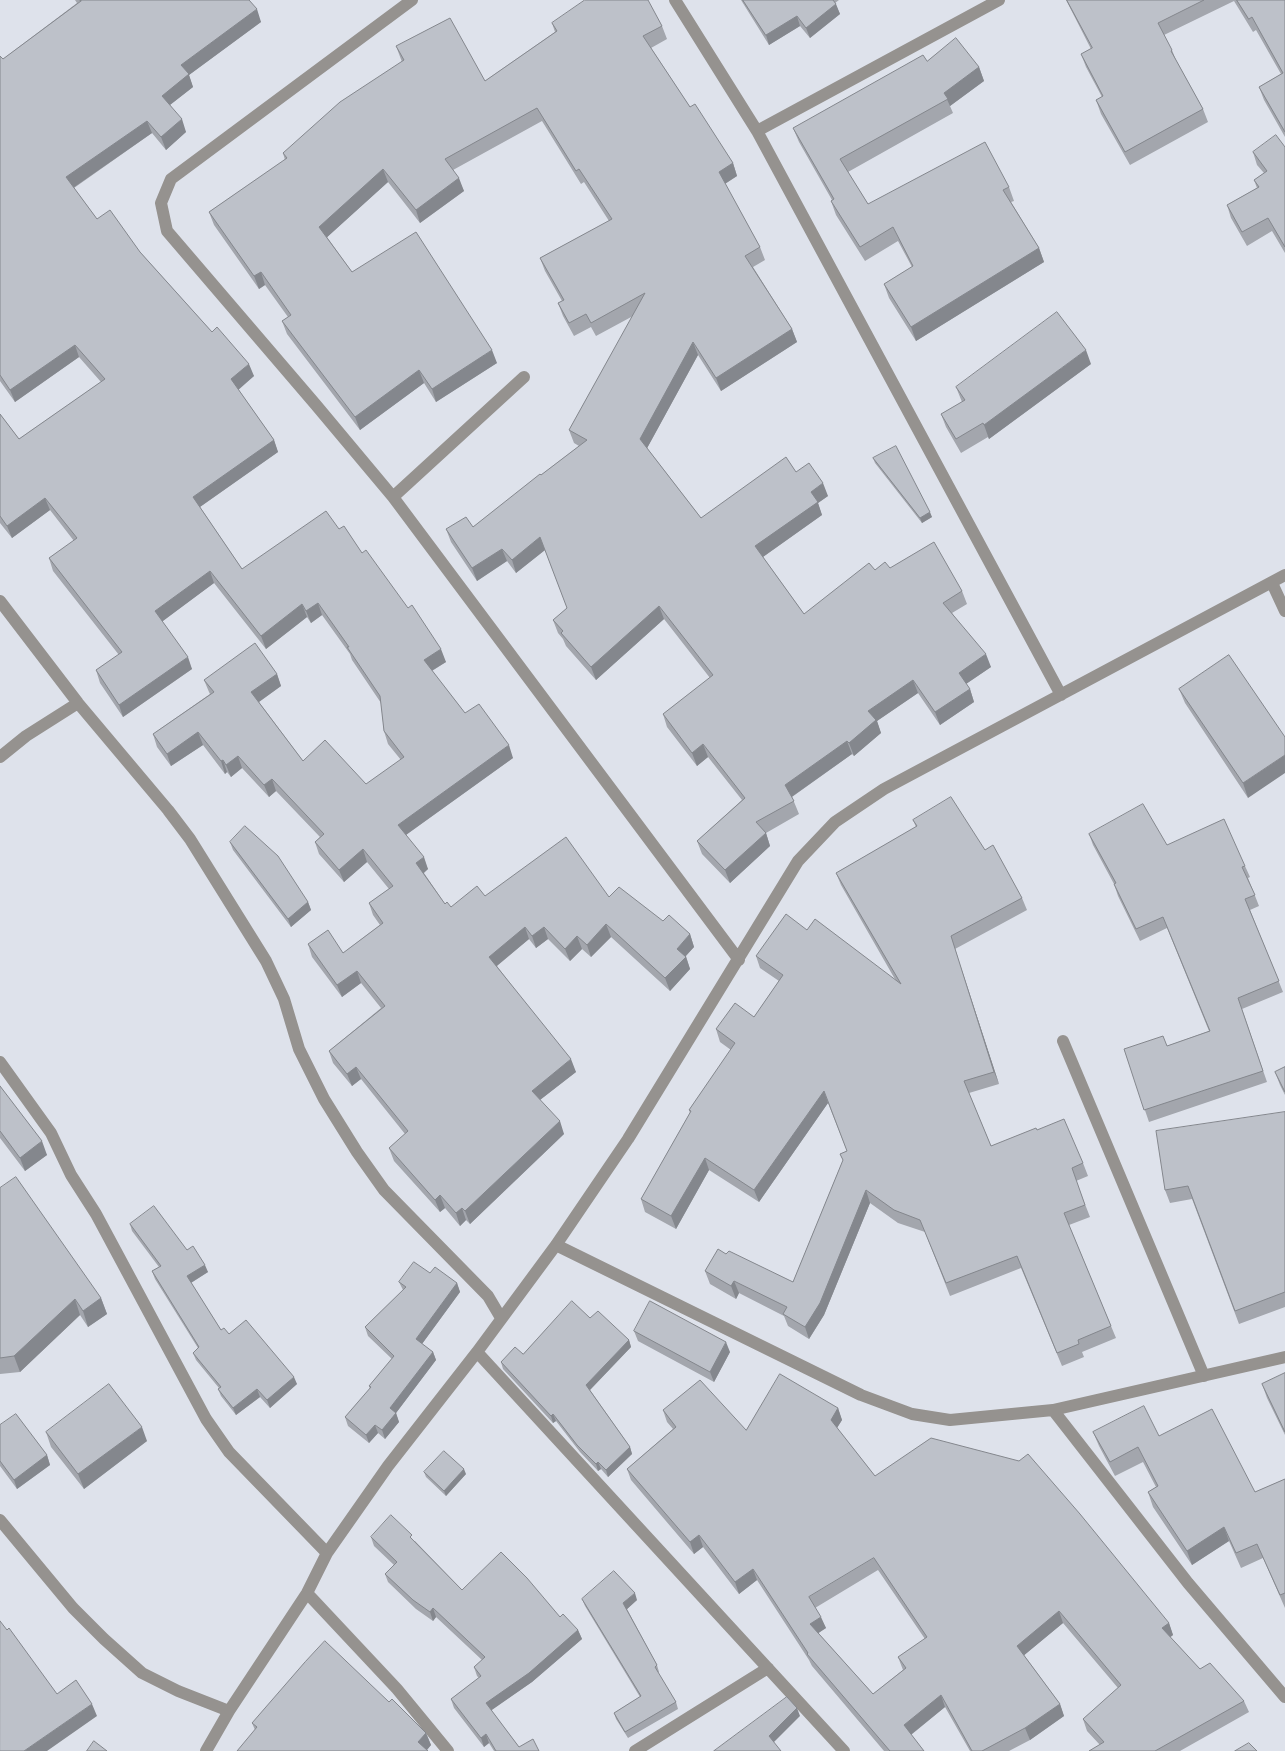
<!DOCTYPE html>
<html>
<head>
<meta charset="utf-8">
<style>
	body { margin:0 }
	canvas { display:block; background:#dee2eb }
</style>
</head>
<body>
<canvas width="1285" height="1751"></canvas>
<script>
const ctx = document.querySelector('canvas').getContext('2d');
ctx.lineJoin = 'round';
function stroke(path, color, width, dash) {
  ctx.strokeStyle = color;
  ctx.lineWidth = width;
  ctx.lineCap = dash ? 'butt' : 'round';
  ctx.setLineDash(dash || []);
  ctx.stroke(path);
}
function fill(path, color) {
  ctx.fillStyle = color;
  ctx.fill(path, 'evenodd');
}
stroke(new Path2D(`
	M412,0L171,179L161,203L167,231L316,405L393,497L739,960
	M675,0L757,131L1061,695
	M757,131L999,0
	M393,497L524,377
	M1272,583L1285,611
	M0,601L78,703L168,810L190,839L266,961L284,999L299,1049L324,1099L357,1152L384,1190L488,1296L501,1318
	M0,757L26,736L78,703
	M1063,1041L1204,1376
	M0,1062L51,1133L71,1175L96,1214L206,1419L229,1452L327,1553
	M556,1245L861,1395L912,1414L950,1420L1053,1410L1285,1357
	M477,1352L844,1751
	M1053,1410L1188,1583L1285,1697
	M0,1520L73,1608L104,1639L142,1673L178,1691L229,1711
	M307,1593L397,1689L448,1751
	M206,1751L229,1711L307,1593L327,1553L388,1466L477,1352L556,1245L628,1139L798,861L835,822L884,789L1285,575
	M635,1751L768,1668`), '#95928f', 12);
fill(new Path2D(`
	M75,0H249L261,22L189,75L193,87L170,105L186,132L166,150L152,133L74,188L97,219L140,252L212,332L254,376L238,389L274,440L278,452L200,507L242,569L339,529L362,553L446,662L432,671L465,713L513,758L406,835L428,869L424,873L445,904L451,907L485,896L609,897L690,934L694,947L686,956L690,969L670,991L611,937L591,957L582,949L570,961L548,939L536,948L529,939L497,966L576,1072L540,1100L564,1134L470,1224L466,1220L460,1226L445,1208L440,1212L394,1161L389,1148L405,1134L361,1079L352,1086L333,1063L329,1051L381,1008L361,983L342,997L312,957L308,944L343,953L380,925L373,915L369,903L389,889L367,862L344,882L319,854L315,842L320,837L276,791L269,797L242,768L231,777L227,772L225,774L203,745L171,766L157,747L153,734L210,694L209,692L204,680L277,674L281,686L259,702L303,761L366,784L401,760L388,744L384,731L381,703L352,660L350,654L322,615L311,623L307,617L266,649L214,583L162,621L192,669L123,717L100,683L96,670L119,655L53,571L49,558L74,541L50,510L12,538L0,523V414L19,439L101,382L79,357L15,402L0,381V56L3,59L77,3Z
	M741,0H839L835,3L840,14L810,38L800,26L769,45Z
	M1066,0H1285V137L1264,100L1259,87L1281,74L1256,30L1253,32L1234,1L1164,35L1172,50L1176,60L1203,109L1208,122L1130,165L1101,114L1096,100L1102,97L1086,67L1081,54L1091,49Z
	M552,23L662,26L667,39L651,48L690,107L733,163L737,176L725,184L760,247L765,260L753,267L792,329L797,342L721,391L698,355L647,448L701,518L796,472L828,496L818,503L822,515L763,557L804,614L875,570L890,568L962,591L967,604L952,613L991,667L966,684L970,689L974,702L940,725L918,693L877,721L881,733L854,756L852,754L792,797L799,814L766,833L770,846L730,883L702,854L697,841L742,800L708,757L697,766L667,727L663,714L710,678L664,619L596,680L566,646L563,639L558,633L553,620L567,608L545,550L516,573L507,561L477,581L451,542L446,529L473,527L579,446L574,443L569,430L633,316L596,336L591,327L574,336L563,316L558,303L562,301L545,271L540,258L609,221L584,182L581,184L542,121L453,170L464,191L420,223L388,182L327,237L352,272L497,363L436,402L424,383L360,430L287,334L282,321L288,317L265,285L259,289L214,225L209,212L285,160L283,153L402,62L396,46L485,81L555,32Z
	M927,61L979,67L984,81L950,106L953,113L848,172L868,204L1009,187L1014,201L1011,202L1039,248L1044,262L916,341L889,298L884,284L912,267L898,241L865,261L836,215L831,201L832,200L799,142L793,128Z
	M1285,147V253L1272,231L1247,246L1231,218L1227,205L1257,188L1254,180L1264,173L1257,165L1253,152Z
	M1091,364L989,439L988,437L961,453L946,427L941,414L962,402L956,387Z
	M873,458L932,517L922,523L875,463Z
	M1229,655L1248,798L1185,703L1179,689Z
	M913,820L985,850L1022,898L1027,910L955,949L999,1084L969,1093L991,1146L1037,1130L1083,1163L1088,1176L1076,1181L1090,1217L1069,1225L1116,1338L1082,1352L1084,1357L1062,1366L1021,1268L950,1296L925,1232L898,1223L870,1203L824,1315L809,1339L788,1326L784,1316L739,1293L736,1299L710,1284L705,1271L726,1254L793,1282L843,1160L840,1154L847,1151L828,1103L759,1202L709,1170L676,1229L645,1212L641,1199L690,1113L689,1110L731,1050L720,1042L716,1029L754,1017L779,981L760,968L756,956L807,930L896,981L841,885L836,873L916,827Z
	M1089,834L1167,845L1245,866L1250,877L1248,878L1259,906L1250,910L1283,992L1242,1009L1267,1082L1149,1122L1124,1049L1167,1046L1209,1031L1167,928L1140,941L1118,896L1114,884L1093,845Z
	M230,842L308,902L311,910L291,927L233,850Z
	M1285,1067V1095L1280,1085L1275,1072Z
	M0,1086L47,1155L25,1171L0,1138Z
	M1285,1112V1307L1239,1324L1192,1199L1170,1203L1165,1190Z
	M0,1188L101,1298L107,1314L88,1327L80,1315L20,1372L0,1374Z
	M130,1224L187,1250L208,1272L191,1283L221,1330L229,1334L297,1384L270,1408L260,1397L236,1415L221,1396L218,1389L219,1388L196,1360L193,1353L198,1348L155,1279L152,1271L159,1267L132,1231Z
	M430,1273L457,1283L460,1292L422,1344L433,1352L436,1360L396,1413L399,1422L385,1439L378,1433L369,1443L348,1426L345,1417L370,1389L369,1386L392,1359L368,1336L365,1327L403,1290L399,1282Z
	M590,1318L629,1340L631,1347L590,1390L630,1447L632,1454L608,1477L601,1469L598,1471L580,1452L556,1421L553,1423L503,1369L501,1362L523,1354Z
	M634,1331L730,1352L714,1382L638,1341Z
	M1285,1373V1435L1267,1398L1262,1384Z
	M838,1408L842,1420L837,1428L875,1476L1169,1623L1173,1635L1170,1637L1200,1669L1244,1701L1249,1712L1180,1751H1089L1100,1745L1087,1731L1083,1719L1118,1688L1063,1623L1024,1655L1060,1704L1064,1716L1030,1740L1009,1751H970L945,1707L911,1735L924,1751H884L812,1666L809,1660L757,1580L739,1594L703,1547L694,1554L631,1480L627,1469L673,1429L667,1422L663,1410L746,1430ZM878,1570L925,1639L898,1657L903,1670L873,1694L818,1633L826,1628L815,1608Z
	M0,1425L47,1455L50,1465L17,1489L0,1466Z
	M46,1432L147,1441L84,1489L51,1447Z
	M1093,1432L1159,1436L1255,1492L1285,1479V1608L1263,1558L1241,1568L1229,1541L1192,1565L1153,1507L1148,1492L1156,1487L1143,1462L1115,1476L1099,1446Z
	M424,1472L466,1474L446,1496L426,1477Z
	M371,1537L415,1541L462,1590L560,1617L578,1630L582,1639L532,1682L491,1710L519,1747L539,1751H494L489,1743L484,1747L454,1708L451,1699L479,1678L477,1676L474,1667L482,1660L436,1617L433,1621L416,1609L388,1582L385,1574L394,1565L374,1546Z
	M582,1599L637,1600L627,1609L657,1665L659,1672L658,1673L676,1702L678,1709L628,1738L616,1719L614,1713L640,1697L585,1606Z
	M389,1702L426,1733L431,1745L427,1750L255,1730L252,1723Z`), '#a3a6ad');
fill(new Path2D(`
	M836,4L840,14L810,38L806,28Z
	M257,9L261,22L189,75L193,87L166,108L162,96L181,65Z
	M797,16L800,26L769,45L766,35Z
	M979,67L984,81L950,106L944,93Z
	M182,119L186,132L166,150L161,137Z
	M147,121L152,133L70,190L66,177Z
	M733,163L737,176L723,185L719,172Z
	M383,169L388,182L324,240L319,227Z
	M459,178L464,191L420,223L416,210Z
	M1039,248L1044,262L916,341L911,327Z
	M261,272L265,285L259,289L254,276Z
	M792,329L797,342L721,391L716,378Z
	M693,342L698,355L645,452L640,439Z
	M75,345L79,357L15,402L10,390Z
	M492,350L497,363L436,402L432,389Z
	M1086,350L1091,364L989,439L984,425Z
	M249,364L254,376L236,392L231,379Z
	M419,370L424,383L360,430L355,417Z
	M274,440L278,452L197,509L193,497Z
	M823,483L828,496L818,503L822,515L760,559L755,546L811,492Z
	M45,498L50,510L12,538L7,526Z
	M930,512L932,517L922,523L920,518Z
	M540,537L545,550L516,573L512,560Z
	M502,549L507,561L477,581L472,568Z
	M210,571L214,583L159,624L155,611Z
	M318,603L322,615L311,623L306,611Z
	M302,604L307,617L266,649L261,636Z
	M659,606L664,619L596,680L591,667Z
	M441,649L446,662L428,673L424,660Z
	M986,654L991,667L963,686L959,673Z
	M188,657L192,669L123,717L119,705Z
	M277,674L281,686L256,704L251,692Z
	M913,680L918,693L877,721L881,733L854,756L849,743L868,711Z
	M970,689L974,702L940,725L935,712Z
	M198,732L203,745L171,766L167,754Z
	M847,741L852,754L790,798L785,785Z
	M703,744L708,757L697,766L692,753Z
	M509,745L513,758L403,837L398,825Z
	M1285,755V773L1248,798L1243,783Z
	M238,756L242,768L231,777L226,765Z
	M223,760L227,772L225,774L221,761Z
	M272,779L276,791L269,797L264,785Z
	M766,833L770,846L730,883L725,870Z
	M363,849L367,862L344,882L339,870Z
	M424,857L428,869L421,875L416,863Z
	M308,902L311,910L291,927L288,919Z
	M606,924L611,937L591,957L587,945Z
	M525,927L529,939L493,969L489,957Z
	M544,927L548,939L536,948L532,936Z
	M690,934L694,947L681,961L677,949Z
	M577,936L582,949L570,961L565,949Z
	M951,936L955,949L999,1084L994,1072Z
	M686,957L690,969L670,991L665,978Z
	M357,971L361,983L342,997L337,985Z
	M571,1059L576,1072L536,1103L532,1091Z
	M356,1067L361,1079L352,1086L347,1074Z
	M824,1091L828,1103L759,1202L754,1190Z
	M560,1121L564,1134L470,1224L465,1211Z
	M42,1141L47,1155L25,1171L20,1158Z
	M705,1158L709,1170L676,1229L671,1216Z
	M866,1190L870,1203L824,1315L809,1339L805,1327Z
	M440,1195L445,1208L440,1212L435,1200Z
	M462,1208L466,1220L460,1226L456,1213Z
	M205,1265L208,1272L189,1284L187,1276Z
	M734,1281L739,1293L736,1299L731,1286Z
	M457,1283L460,1292L419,1348L416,1339Z
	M101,1298L107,1314L88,1327L83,1311Z
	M75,1299L80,1315L20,1372L14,1356Z
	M629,1340L631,1347L588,1392L586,1385Z
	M726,1342L730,1352L714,1382L710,1372Z
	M433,1352L436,1360L393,1417L390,1408Z
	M294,1377L297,1384L270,1408L267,1400Z
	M257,1389L260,1397L236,1415L233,1408Z
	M838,1408L842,1420L835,1431L831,1420Z
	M396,1413L399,1422L385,1439L382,1430Z
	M553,1414L556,1421L553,1423L551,1416Z
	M375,1425L378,1433L369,1443L366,1435Z
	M142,1427L147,1441L84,1489L78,1474Z
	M630,1447L632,1454L608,1477L606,1470Z
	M47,1455L50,1465L17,1489L14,1480Z
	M598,1462L601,1469L598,1471L596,1464Z
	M464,1469L466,1474L446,1496L444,1491Z
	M1224,1527L1229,1541L1192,1565L1187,1551Z
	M699,1535L703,1547L694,1554L690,1542Z
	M753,1569L757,1580L739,1594L735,1582Z
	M635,1593L637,1600L626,1610L623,1603Z
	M433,1608L436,1617L433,1621L430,1612Z
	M1059,1611L1063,1623L1022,1657L1017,1646Z
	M821,1617L826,1628L814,1636L810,1624Z
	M1169,1623L1173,1635L1167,1640L1162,1628Z
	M578,1630L582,1639L532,1682L489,1712L486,1703Z
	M941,1695L945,1707L908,1737L904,1725Z
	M92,1704L97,1716L47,1751H24Z
	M1060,1704L1064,1716L1030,1740L1025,1728Z
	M797,1708L800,1716L772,1744L769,1736Z
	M426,1733L431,1745L426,1751L418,1742Z
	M486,1734L489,1743L484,1747L481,1738Z`), '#84878d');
const building = new Path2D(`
	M80,0H249L257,9L181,65L189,74L162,96L182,119L161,137L147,121L66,177L97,219L110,210L140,252L212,332L217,327L249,364L231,379L274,440L193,497L242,569L326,511L339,529L344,526L362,553L366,550L408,608L412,605L441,649L424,660L465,713L479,704L509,745L398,825L424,857L416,863L445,904L447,902L451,907L477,886L485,896L566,837L609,897L619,887L663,921L669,915L690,934L677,949L686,957L665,978L606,924L587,945L577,936L565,949L544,927L532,936L525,927L489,957L571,1059L532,1091L560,1121L465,1211L462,1208L456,1213L440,1195L435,1200L389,1148L408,1131L356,1067L347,1074L329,1051L385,1006L357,971L337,985L308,944L328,930L343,953L383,923L369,903L393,886L363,849L339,870L315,842L324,834L272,779L264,785L238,756L226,765L223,760L221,761L198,732L167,754L153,734L214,692L204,680L255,643L277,674L251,692L303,761L325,740L366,784L404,757L384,731L380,696L347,647H349L318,603L306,611L302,604L261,636L210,571L155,611L188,657L119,705L96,670L122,652L49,558L77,538L45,498L7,526L0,516V414L19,439L105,379L75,345L10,390L0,375V56L3,59L81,1Z
	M585,0H648L662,26L643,36L690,107L695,104L733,163L719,172L760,247L745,256L792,329L716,378L693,342L640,439L701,518L786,457L796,472L809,463L823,483L811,492L818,502L755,546L804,614L869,563L875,570L885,562L890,568L934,542L962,591L943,603L986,654L959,673L970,689L935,712L913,680L868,711L876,720L849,743L847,741L785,785L794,801L756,822L766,833L725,870L697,841L745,798L703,744L692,753L663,714L713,675L659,606L591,667L561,633L563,631L553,620L567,608L540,537L512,560L502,549L472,568L446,529L466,517L473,527L540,474L541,475L587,440L569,430L645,293L591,323L586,314L569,323L558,303L564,300L540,258L612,219L579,169L576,171L537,108L445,159L459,178L416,210L383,169L319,227L352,272L416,232L492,350L432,389L419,370L355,417L282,321L291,315L261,272L254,276L209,212L287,158L283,153L340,102L404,60L396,46L450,18L485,81L557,31L552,23Z
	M743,0H833L836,4L806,28L797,16L766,35Z
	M1067,0H1204L1158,23L1172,50L1171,51L1203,109L1125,152L1096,100L1103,96L1081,54L1092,48Z
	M1237,0H1285V132L1259,87L1283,73L1252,17L1249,19Z
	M956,38L979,67L944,93L948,99L840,159L868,204L985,142L1009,187L1003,190L1039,248L911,327L884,284L913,266L893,227L860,247L831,201L834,199L793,128L923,55L927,61Z
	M1276,135L1285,147V247L1268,218L1242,232L1227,205L1259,187L1254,180L1267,171L1253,152Z
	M1057,312L1086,350L984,425L983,423L956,439L941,414L965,400L956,387Z
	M896,446L930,512L920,518L873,458Z
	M1229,655L1285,737V755L1243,783L1179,689Z
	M951,797L985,850L993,845L1022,898L951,936L994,1072L964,1081L991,1146L1036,1128L1037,1130L1064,1119L1083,1163L1072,1168L1085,1205L1064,1213L1111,1326L1078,1340L1079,1344L1057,1353L1017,1256L946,1283L920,1220L894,1210L866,1190L820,1303L805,1327L783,1314L787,1307L734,1281L731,1286L705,1271L718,1249L726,1254L729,1251L793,1282L843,1160L840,1154L847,1151L824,1091L754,1190L705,1158L671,1216L641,1199L691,1111L689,1110L735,1043L716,1029L735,1003L754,1017L783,975L756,956L786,914L807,930L815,919L901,984L836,873L917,826L913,820Z
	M1143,804L1167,845L1224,819L1245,866L1242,867L1255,895L1245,899L1279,981L1238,998L1263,1071L1144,1110L1124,1049L1163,1036L1167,1046L1210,1031L1163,917L1136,929L1114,884L1116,883L1089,834Z
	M245,826L278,856L308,902L288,919L230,842Z
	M1285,1067V1092L1275,1072Z
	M0,1086L42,1141L20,1158L0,1131Z
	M1285,1112V1292L1235,1311L1188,1186L1165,1190L1156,1131Z
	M16,1177L101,1298L83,1311L75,1299L14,1356L0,1358V1188Z
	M154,1206L187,1250L193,1246L205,1265L187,1276L221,1330L224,1328L229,1334L246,1320L294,1377L267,1400L257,1389L233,1408L218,1389L221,1387L193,1353L199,1347L152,1271L161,1266L130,1224Z
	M414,1262L430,1273L435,1267L457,1283L416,1339L433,1352L390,1408L396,1413L382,1430L375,1425L366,1435L345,1417L371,1387L369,1386L394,1356L365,1327L406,1287L399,1282Z
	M572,1301L590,1318L598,1311L629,1340L586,1385L630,1447L606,1470L598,1462L596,1464L577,1445L553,1414L551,1416L501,1362L515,1347L523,1354Z
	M650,1301L726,1342L710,1372L634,1331Z
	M1285,1373V1432L1262,1384Z
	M780,1374L838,1408L831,1420L875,1476L931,1438L1019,1461L1028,1454L1080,1514L1169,1623L1162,1628L1200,1669L1210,1663L1244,1701L1155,1751H1089L1104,1742L1083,1719L1121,1685L1059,1611L1017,1646L1060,1704L1025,1728L982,1751H972L941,1695L904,1725L924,1751H890L807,1654L808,1653L753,1569L735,1582L699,1535L690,1542L627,1469L676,1427L663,1410L700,1380L746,1430ZM874,1558L927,1637L898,1657L906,1668L873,1694L810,1624L821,1617L809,1597Z
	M109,1384L142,1427L78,1474L46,1432Z
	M1144,1406L1159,1436L1212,1409L1255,1492L1285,1479V1593L1280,1595L1257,1544L1236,1553L1224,1527L1187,1551L1148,1492L1158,1486L1138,1447L1110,1462L1093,1432Z
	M16,1414L47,1455L14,1480L0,1461V1425Z
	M444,1451L464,1469L444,1491L424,1472Z
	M391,1515L412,1535L410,1537L462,1590L501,1552L527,1578L560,1617L563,1614L578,1630L529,1673L486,1703L519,1747L533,1739L539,1751H496L486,1734L481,1738L451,1699L481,1676L474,1667L485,1657L433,1608L430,1612L413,1600L385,1574L397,1562L371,1537Z
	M614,1571L635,1593L623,1603L657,1665L655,1667L676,1702L625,1732L614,1713L641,1696L582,1599Z
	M0,1621L7,1630L9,1628L57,1694L76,1680L92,1704L24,1751H0Z
	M325,1641L389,1702L392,1699L426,1733L418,1742L428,1751H237L257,1727L252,1723L305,1662Z
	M787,1697L797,1708L769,1736L781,1751H714Z
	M94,1741L107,1751H87Z
	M1249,1743L1257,1751H1235Z`);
fill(building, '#bdc1c9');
stroke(building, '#84878d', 1);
</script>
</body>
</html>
